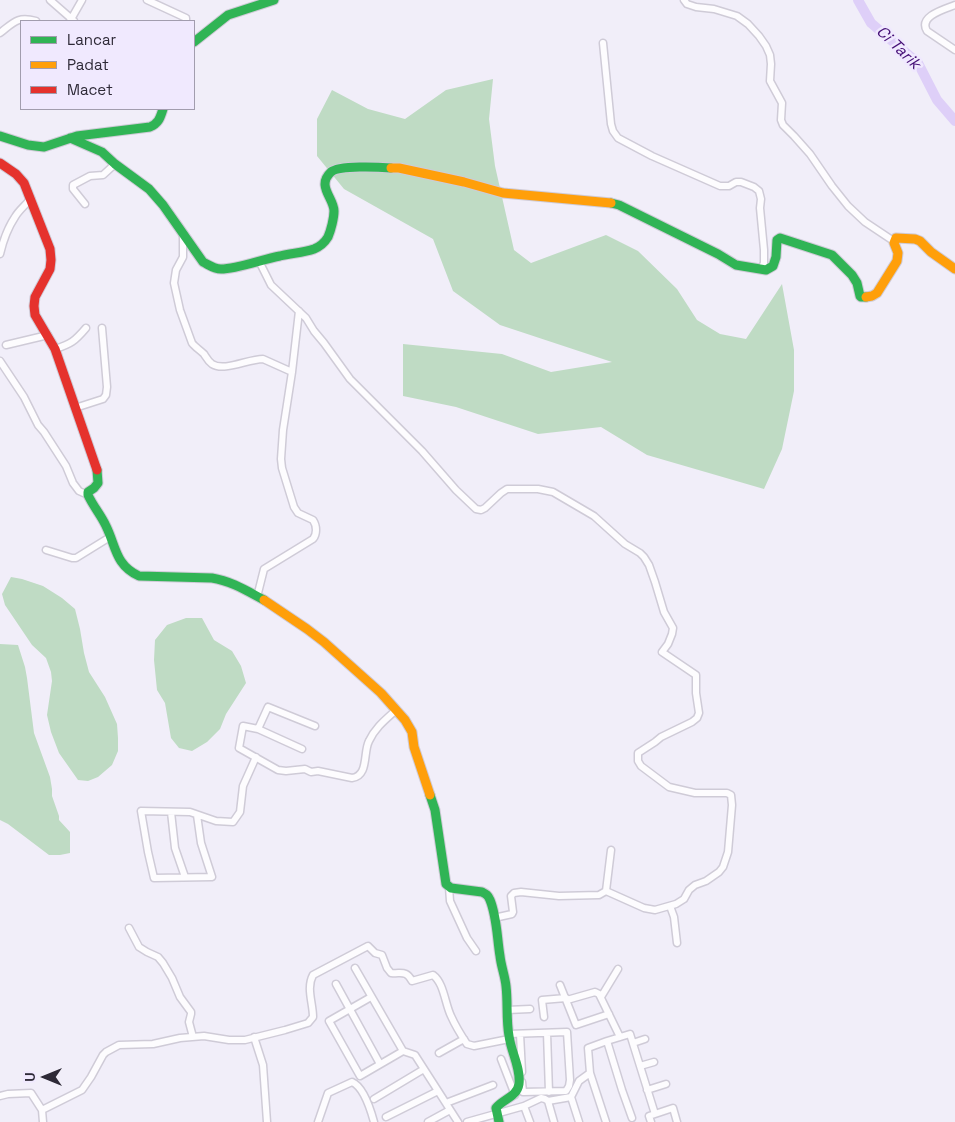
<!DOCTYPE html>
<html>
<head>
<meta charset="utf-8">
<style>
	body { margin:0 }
	#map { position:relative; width:955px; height:1122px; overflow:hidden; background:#f1eef9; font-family:"Space Grotesk",sans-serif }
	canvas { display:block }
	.legend { position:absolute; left:20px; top:20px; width:175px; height:90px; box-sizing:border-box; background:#f0e9fe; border:1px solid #a29dae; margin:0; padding:6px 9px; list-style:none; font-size:15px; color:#2e2a37 }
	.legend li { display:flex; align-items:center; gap:10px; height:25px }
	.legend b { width:25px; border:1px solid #a29dae }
	.north { position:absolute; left:20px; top:1052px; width:50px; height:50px; -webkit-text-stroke:4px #f0e9fe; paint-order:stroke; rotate:270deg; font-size:14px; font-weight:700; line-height:20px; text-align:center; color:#2e2a37 }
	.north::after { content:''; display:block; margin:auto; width:18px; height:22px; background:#2e2a37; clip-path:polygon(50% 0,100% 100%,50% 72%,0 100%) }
</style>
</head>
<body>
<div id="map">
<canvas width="955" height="1122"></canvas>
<ul class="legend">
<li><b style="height:6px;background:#30b455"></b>Lancar</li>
<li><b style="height:6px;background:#ff9f0a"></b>Padat</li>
<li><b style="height:6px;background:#e5322d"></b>Macet</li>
</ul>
<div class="north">U</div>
</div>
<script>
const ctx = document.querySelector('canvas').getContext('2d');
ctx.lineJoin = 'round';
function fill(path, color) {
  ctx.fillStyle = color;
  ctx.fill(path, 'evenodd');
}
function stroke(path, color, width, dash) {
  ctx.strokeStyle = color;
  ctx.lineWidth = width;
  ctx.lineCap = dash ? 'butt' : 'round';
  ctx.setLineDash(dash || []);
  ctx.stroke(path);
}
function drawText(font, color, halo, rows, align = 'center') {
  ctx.font = font + ' "Space Grotesk",sans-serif';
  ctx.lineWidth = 5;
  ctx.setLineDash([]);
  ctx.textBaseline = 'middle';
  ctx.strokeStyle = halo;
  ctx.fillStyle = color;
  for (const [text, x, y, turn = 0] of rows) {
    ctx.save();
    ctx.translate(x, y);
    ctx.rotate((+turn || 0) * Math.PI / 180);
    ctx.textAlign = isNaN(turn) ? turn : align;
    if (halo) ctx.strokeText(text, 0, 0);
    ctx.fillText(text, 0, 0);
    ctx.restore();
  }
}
fill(new Path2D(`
	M493,79L489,119L495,166L514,250L531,263L606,235L638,251L677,289L697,320L720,334L746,339L782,284L794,350V391L782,449L764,489L647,455L601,427L538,434L456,407L403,396V344L502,354L551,372L612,362L500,325L453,291L433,239L344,189L317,156V119L332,90L368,109L405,119L446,90Z
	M11,577L22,579L43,586L62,598L75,609L80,629L84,653L89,672L105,697L117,724L118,738V751L112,765L98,777L88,781L78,780L59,753L51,732L47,715L52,681L51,672L46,658L32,645L5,605L2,594Z
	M186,618H202L214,640L232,651L241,666L246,683L226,714L220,729L207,742L192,751L179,748L171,738L165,703L157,690L154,660L155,640L167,625Z
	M0,644L18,645L25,667L27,678L34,733L50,777L52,789V796L59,816V820L70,832V853L60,855H49L8,824L0,820Z`), '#bfdbc4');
stroke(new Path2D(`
	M858,0L871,23L918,63L937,100L955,121`), '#decff8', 10);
const street = new Path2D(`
	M50,0L74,21
	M147,0L186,18V21
	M684,0L687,4L696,7L714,9L737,16L748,24L759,36L766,46L770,55L771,64L770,81L782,103L781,120L783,125L794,136L810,154L832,186L848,206L865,222L895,242
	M955,5C945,9 918,16 927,31L955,50
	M70,21L82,0
	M0,33C14,22 18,16 36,21
	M603,43L611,124L613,131L618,138L652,156L720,186H729L736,182H741L754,187L759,191L761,199L760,208L764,250V263L761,269
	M85,204L73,189V185L90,176L103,175L115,164
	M183,233V257L176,270L174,283L180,310L192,343C195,347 200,350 204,354C206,357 208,361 212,364C224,372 248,359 263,359L292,372
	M0,254C3,241 7,229 15,217C19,210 26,205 31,198
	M259,261L271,285L306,318L314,331L324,343L350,379L422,451L456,490L476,509L481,510L485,508L501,493L507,489H538L553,492L594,516L625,544L640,553L644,557L649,565L655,582L664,612L673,628L672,634L668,644L662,652L696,675V693L699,713L697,718L692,722L661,737L655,742L638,753V761L641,766L669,787L695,793H727L731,795L732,805L728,852L723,867L719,872L706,881L695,885L689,890L684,899L676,904L655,910L644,908L606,891
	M6,345L48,335
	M55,349C71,344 75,341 86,328
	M0,361L24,397L38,425L44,432L66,466L73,483L79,491L88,495
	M75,408L103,399L106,395L107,387L102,328
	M46,550L72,558H76L110,537
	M257,597L264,569L313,539C317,534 317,526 313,520L298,513L294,507L282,468L281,459L283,430L292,372L299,311
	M258,729L268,707L315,726
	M302,749L258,729L243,726L239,748L278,770L286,771L305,769L311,772L318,771L352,778C369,776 363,752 369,741C375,728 385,720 395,711
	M171,812L175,848L185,877
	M197,815L201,843L212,877L154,878L148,852L141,811L190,812L216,821L233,822L240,812L243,786L256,757
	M449,887L450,901L467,938L476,951
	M670,906L674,917L677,943
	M494,918L512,914L513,912L511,896L514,893L521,892L559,896L599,895L606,891L611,850
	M129,928L139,947L147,952L158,957L163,963L172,978L180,997L191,1012V1014L189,1022L193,1037
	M355,968L403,1051
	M336,984L380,1064
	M560,985L576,1025L609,1014
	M371,997L329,1021L360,1076L403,1051L415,1055L458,1122
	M601,997L618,969
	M567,1000L595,992L599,994L620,1037
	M507,1010L530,1009
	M544,1017L542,1000L566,998
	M547,1033L549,1092
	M509,1034L567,1032L570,1080L569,1086L566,1091L523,1092L522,1082
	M520,1034L522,1072
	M254,1037L263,1065L267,1122
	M607,1041L630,1034L655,1114
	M633,1043L645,1039
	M439,1053L464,1039
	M501,1059L515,1095
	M640,1066L654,1062
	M590,1073L606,1122
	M647,1090L666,1084
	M0,1096L8,1094L31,1093L42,1110L43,1122
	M571,1097L579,1122
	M374,1099L424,1069
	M548,1101L571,1097L579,1081L590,1073L588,1048L607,1041L622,1090L632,1118
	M446,1103L493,1085
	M524,1106L530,1122
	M42,1110L82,1090L91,1077L103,1055L106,1052L119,1045L153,1044L180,1038L204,1036L229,1040H245L285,1030L308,1023L313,1017C313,1003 306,988 313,975L368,946L375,953L382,955L387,968L391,973C402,974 406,970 412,981L433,975C444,983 445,1004 451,1016C455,1025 461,1035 467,1044L474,1046L509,1039
	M386,1117L438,1091
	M318,1122L328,1093L352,1082C364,1087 371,1111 374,1122
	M428,1122L450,1110
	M467,1122L524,1106L541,1098L545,1099L548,1101L554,1122
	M651,1122L649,1116L673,1108L677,1122`);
const fast = new Path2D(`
	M194,42L228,15L274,0
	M0,136L28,145L44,147L77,136L150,127C159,123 160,118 163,109
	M70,138L102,152L115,164L149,189L163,205L203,262C209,265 214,269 221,269C237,269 263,259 280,256C291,253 303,253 314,249C319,247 325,242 328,237C331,230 334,218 334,211C334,198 316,186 331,172C339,165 379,167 391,168
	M611,203L619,205L718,254L736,265L766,270L773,266L776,257L777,240L780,238L832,255L852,275L857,283L860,296L861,297H866
	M97,470L98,483L94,488L88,492V495C93,506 101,515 106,526C116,546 115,565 139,576L212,578C231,581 247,591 264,600
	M430,795L435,810L446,884L451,888L482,892C486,894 488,895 490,900C497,917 497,938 500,956C501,966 505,976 506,986C508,1003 506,1019 509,1036C511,1052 521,1068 519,1084C517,1097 503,1099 496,1108L499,1122`);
const slow = new Path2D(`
	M391,168H399L464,182L503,193L611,203
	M866,297L872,296L877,293L897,261L898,253L894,243L896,238L915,239L920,241L931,252L955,269
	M264,600L307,629L324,642L381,693L405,720L412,732L414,747L430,795`);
const jam = new Path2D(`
	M0,163L16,174L24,183L50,249L51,260L50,269L35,297L34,306L35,315L55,349L97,470`);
stroke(street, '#cfcbd7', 9);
stroke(fast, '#cfcbd7', 11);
stroke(slow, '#cfcbd7', 11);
stroke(jam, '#cfcbd7', 11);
stroke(street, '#fdfcfe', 6);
stroke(fast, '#30b455', 9);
stroke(slow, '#ff9f0a', 9);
stroke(jam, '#e5322d', 9);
drawText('italic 16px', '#450f76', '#f0e9fe', [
	["Ci Tarik",898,48,44]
]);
</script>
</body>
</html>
